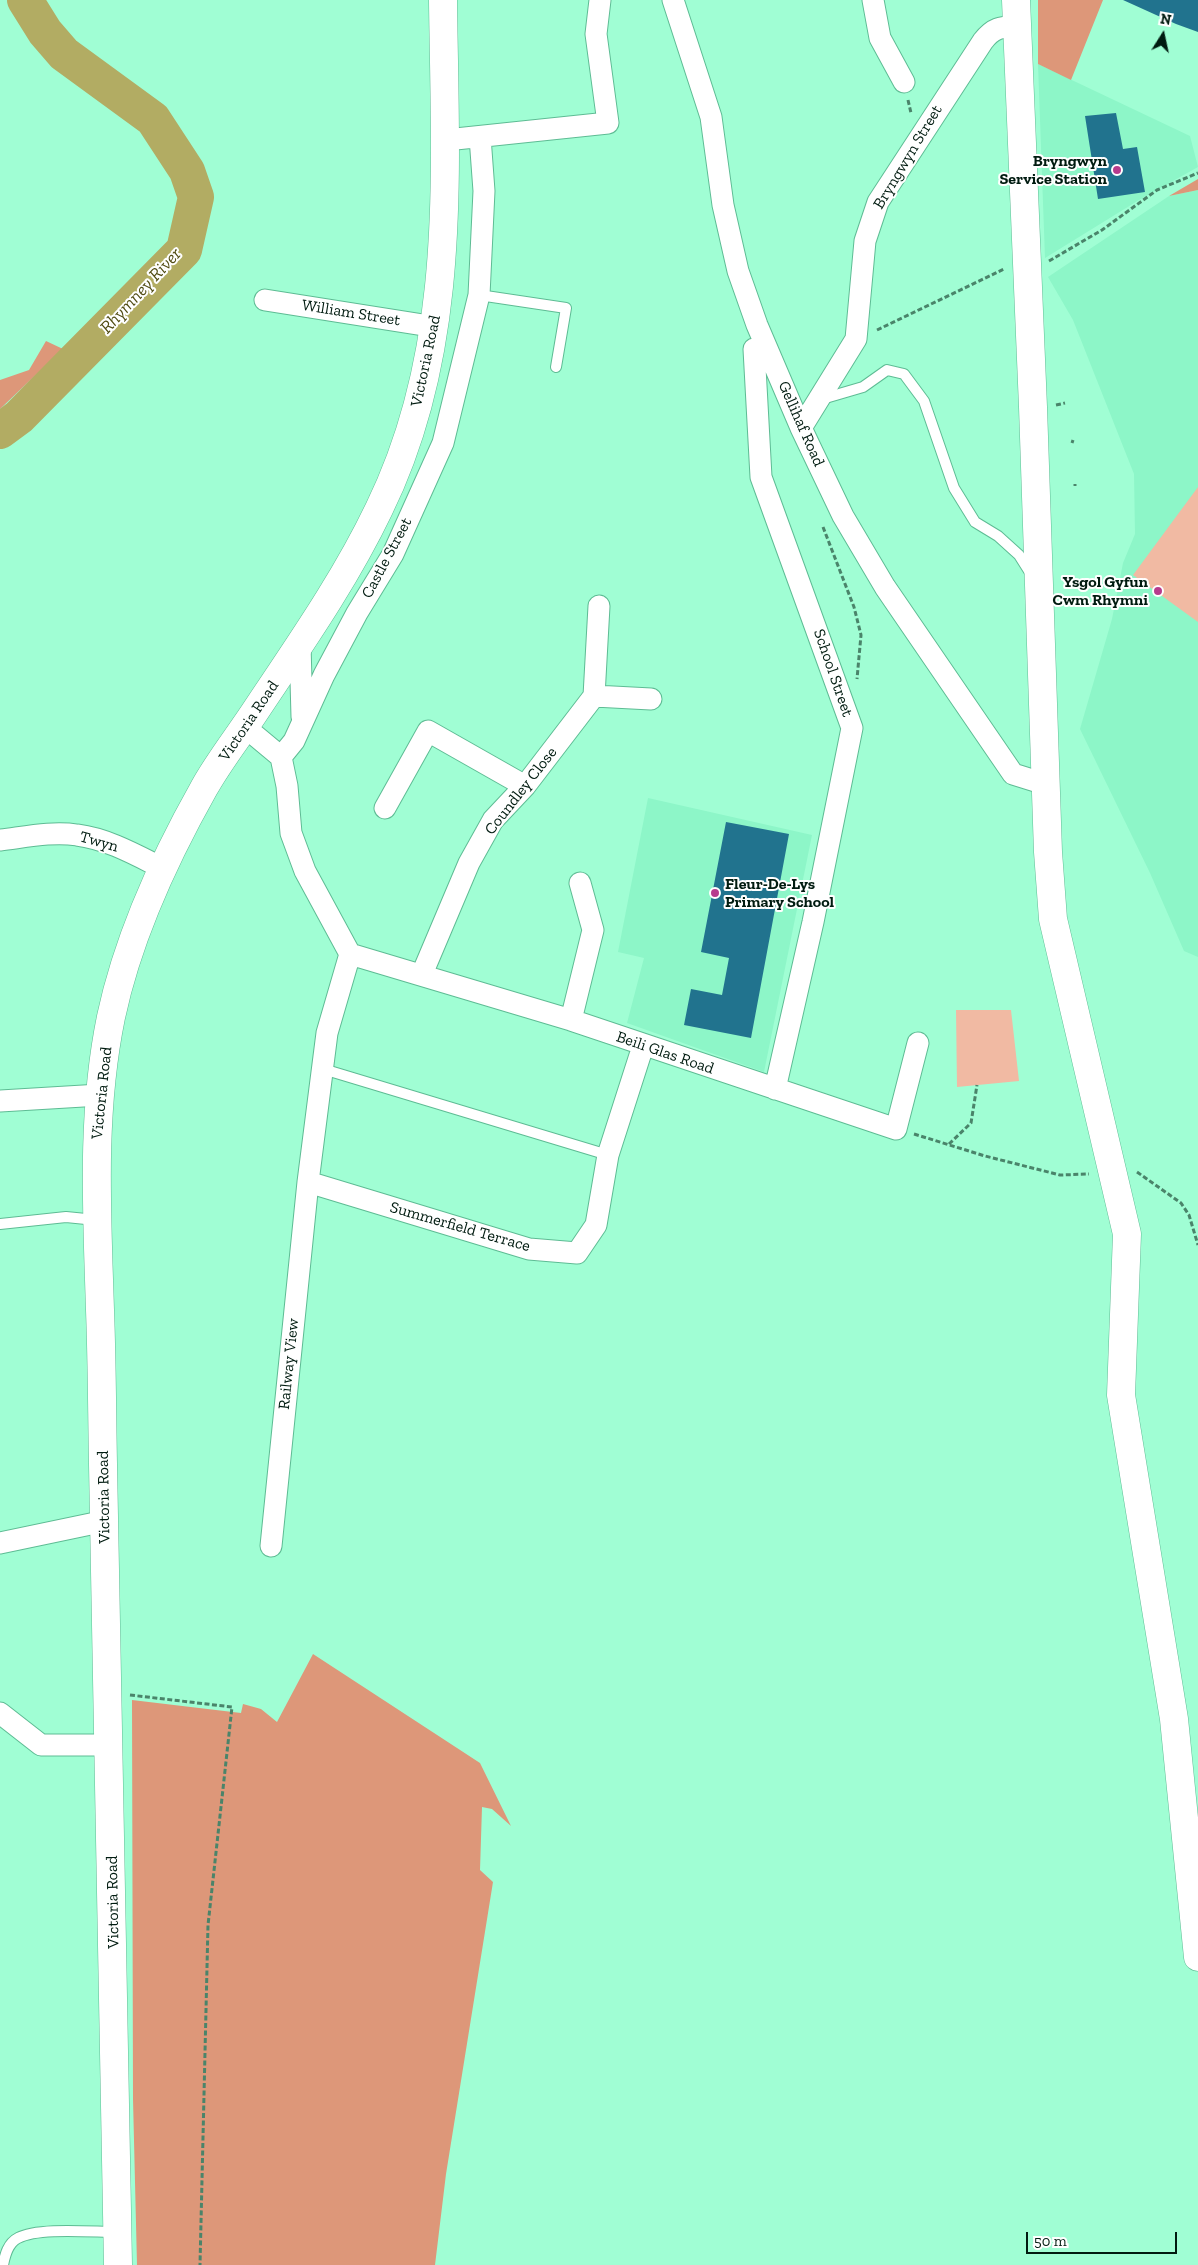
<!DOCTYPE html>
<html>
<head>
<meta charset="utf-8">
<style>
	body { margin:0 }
	#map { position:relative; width:1198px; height:2265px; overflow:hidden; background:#a0fed4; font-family:"Zilla Slab",serif }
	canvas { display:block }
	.north { position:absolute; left:1138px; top:10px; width:50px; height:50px; -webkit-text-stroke:4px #fff; paint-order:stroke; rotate:10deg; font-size:14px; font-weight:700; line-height:20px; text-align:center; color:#001b10 }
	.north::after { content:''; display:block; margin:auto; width:18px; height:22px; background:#001b10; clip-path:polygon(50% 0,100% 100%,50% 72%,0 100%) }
	.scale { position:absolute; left:1026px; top:2232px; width:151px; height:22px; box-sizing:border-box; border:2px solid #001b10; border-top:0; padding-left:6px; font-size:15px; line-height:18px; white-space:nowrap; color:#001b10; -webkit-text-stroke:4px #fff; paint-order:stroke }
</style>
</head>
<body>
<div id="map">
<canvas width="1198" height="2265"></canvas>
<div class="north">N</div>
<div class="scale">50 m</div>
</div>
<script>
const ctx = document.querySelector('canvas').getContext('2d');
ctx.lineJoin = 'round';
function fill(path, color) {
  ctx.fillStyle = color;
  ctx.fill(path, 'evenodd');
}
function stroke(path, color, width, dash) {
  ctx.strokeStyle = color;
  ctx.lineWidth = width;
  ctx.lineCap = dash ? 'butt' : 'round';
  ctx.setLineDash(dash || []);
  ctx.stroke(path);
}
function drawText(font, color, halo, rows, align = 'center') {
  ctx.font = font + ' "Zilla Slab",serif';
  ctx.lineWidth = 4;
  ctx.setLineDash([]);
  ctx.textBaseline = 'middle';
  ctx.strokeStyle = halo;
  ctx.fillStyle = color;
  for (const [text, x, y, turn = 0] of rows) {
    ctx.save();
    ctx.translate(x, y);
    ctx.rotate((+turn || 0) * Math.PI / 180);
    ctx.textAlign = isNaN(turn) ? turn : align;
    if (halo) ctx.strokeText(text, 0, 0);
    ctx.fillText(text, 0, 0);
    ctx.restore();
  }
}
fill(new Path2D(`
	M1038,64L1190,136L1198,167L1139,200L1045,258Z
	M1198,190V957L1184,951L1150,873L1080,729L1112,619L1123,563L1135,534L1134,474L1073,320L1048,277L1169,196Z
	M648,798L812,835L764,1072L627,1023L644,958L618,952Z`), '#8df6c8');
fill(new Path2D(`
	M1198,487V622L1133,575Z
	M956,1010H1011L1019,1081L957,1087Z`), '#f1baa3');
fill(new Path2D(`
	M1038,0H1103L1071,80L1038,64Z
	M1198,179V190L1169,196Z
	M46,341L63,349L0,409V380L29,370Z
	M313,1654L480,1763L511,1826L492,1809L482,1807L480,1870L493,1882L446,2174L435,2265H137L133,2099L132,1700L241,1713L243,1704L261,1709L277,1722Z`), '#dd9779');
stroke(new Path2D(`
	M0,431L19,417L184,250L196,197L187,171L153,119L64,54L45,32L25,0`), '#b2ac63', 36);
fill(new Path2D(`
	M1123,0H1198V32L1176,24Z
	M1116,113L1123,149L1137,147L1145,192L1098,199L1085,116Z
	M726,822L789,834L751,1038L684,1025L691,989L722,995L729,958L701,952Z`), '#21738e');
const lane = new Path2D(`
	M479,295L566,308L556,367
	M822,399L863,387L887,370L904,374L924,401L954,488L975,522L998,536L1019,555L1031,574
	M323,1069L608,1155
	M0,1224L66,1217L96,1220
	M3,2265C5,2255 8,2243 18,2238C38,2227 92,2232 116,2232`);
const street = new Path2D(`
	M673,0L711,117L723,205L738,271L757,325L801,428L843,516L885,587L1013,774L1045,784
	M873,0L880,38L904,82
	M446,140L608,123L596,34L600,0
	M265,300L436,327
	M754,349L761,477L852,728L813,922L775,1089
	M801,428L856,339L865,241L878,202L983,41C993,28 1000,27 1017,26
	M300,644L302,717
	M594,696L651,699
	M245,727L281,757
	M385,808L428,731L525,786
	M0,840C25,837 53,831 77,835C108,839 136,855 164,869
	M350,954L305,871L291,833L287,786L281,757L294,741L324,675L357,613L393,554L443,443L479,295L484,191L480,137
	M350,954L571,1020L896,1129L918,1043
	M422,974L469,863L493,820L525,786L594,696L599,606
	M571,1020L593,930L580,883
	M0,1101L100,1095
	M308,1182L529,1249L577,1253L596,1225L608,1155L643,1046
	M0,1543L105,1521
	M271,1546L308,1182L327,1033L350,954
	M0,1713L41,1745H110`);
const secondary = new Path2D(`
	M118,2265C115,1998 109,1731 103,1464C102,1413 102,1362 100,1310C97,1212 91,1114 111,1017C128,937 164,859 204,788C219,761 239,736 256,710C300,644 345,580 379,509C458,348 445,174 443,0`);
const primary = new Path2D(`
	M1016,0L1033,407L1048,852L1053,919L1127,1234L1121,1395L1174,1719L1198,1957`);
stroke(lane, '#5ebc94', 12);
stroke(street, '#5ebc94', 23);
stroke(secondary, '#5ebc94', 29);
stroke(primary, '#5ebc94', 29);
stroke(new Path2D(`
	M908,100L911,113
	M1049,261L1102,230L1157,190L1198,173
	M877,330L1004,269
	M1056,405L1065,403
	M1072,443L1073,440
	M1075,484V486
	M823,527L854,607L861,635L857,679
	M914,1134L985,1156L1060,1175L1089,1174
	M949,1144L971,1123L977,1085
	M1137,1172L1181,1203L1189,1215L1198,1245
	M130,1695L232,1707L208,1925L200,2265`), '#4a846a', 3, [5, 2.5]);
stroke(lane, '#fff', 10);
stroke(street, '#fff', 21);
stroke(secondary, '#fff', 28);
stroke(primary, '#fff', 28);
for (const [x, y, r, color] of [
	[1117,170,5,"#b73b8d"],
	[1158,591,5,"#b73b8d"],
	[715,893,5,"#b73b8d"]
]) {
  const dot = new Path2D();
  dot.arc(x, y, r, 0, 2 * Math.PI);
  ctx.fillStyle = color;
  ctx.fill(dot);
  stroke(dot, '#fff', 2);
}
drawText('16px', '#001b10', '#fff', [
	["Bryngwyn Street",908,157,-59],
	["William Street",351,313,9],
	["Victoria Road",426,361,-78],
	["Gellihaf Road",801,424,66],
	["Castle Street",387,558,-62],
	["School Street",833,673,71],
	["Victoria Road",249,721,-56],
	["Coundley Close",521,791,-52],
	["Twyn",99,842,16],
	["Beili Glas Road",665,1053,19],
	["Victoria Road",102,1093,-84],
	["Summerfield Terrace",460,1227,16],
	["Railway View",289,1364,-84],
	["Victoria Road",104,1497,-91],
	["Victoria Road",113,1902,-91]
]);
drawText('bold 16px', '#001b10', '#fff', [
	["Bryngwyn",1107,161],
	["Service Station",1107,179],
	["Ysgol Gyfun",1148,582],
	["Cwm Rhymni",1148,600],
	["Fleur-De-Lys",725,884,"left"],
	["Primary School",725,902,"left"]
], 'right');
drawText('italic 18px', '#504b12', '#fff', [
	["Rhymney River",141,291,-47]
]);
</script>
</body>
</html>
